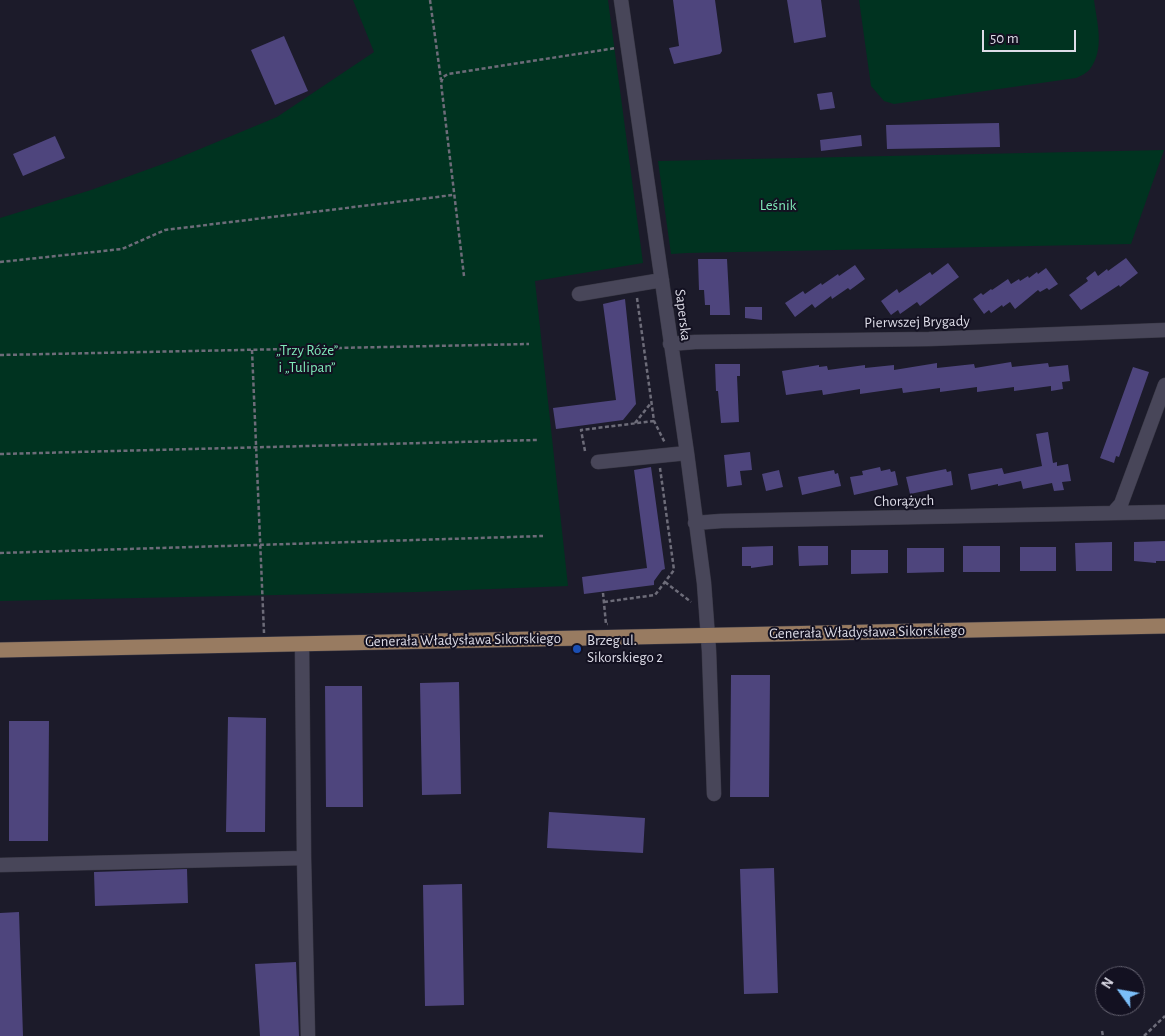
<!DOCTYPE html>
<html>
<head>
<meta charset="utf-8">
<style>
	body { margin:0 }
	#map { position:relative; width:1165px; height:1036px; overflow:hidden; background:#1c1b2a; font-family:"Alegreya Sans",sans-serif }
	canvas { display:block }
	.north { position:absolute; left:1095px; top:966px; width:50px; height:50px; box-sizing:border-box; background:#131121; border:1px solid #646270; border-radius:50%; rotate:302deg; font-size:14px; font-weight:700; line-height:20px; text-align:center; color:#dddce7 }
	.north::after { content:''; display:block; margin:auto; width:18px; height:22px; background:#7bbef8; clip-path:polygon(50% 0,100% 100%,50% 72%,0 100%) }
	.scale { position:absolute; left:982px; top:30px; width:94px; height:22px; box-sizing:border-box; border:2px solid #dddce7; border-top:0; padding-left:6px; font-size:15px; line-height:18px; white-space:nowrap; color:#dddce7; -webkit-text-stroke:4px #131121; paint-order:stroke }
</style>
</head>
<body>
<div id="map">
<canvas width="1165" height="1036"></canvas>
<div class="north">N</div>
<div class="scale">50 m</div>
</div>
<script>
const ctx = document.querySelector('canvas').getContext('2d');
ctx.lineJoin = 'round';
function fill(path, color) {
  ctx.fillStyle = color;
  ctx.fill(path, 'evenodd');
}
function stroke(path, color, width, dash) {
  ctx.strokeStyle = color;
  ctx.lineWidth = width;
  ctx.lineCap = dash ? 'butt' : 'round';
  ctx.setLineDash(dash || []);
  ctx.stroke(path);
}
function drawText(font, color, halo, rows, align = 'center') {
  ctx.font = font + ' "Alegreya Sans",sans-serif';
  ctx.lineWidth = 4;
  ctx.setLineDash([]);
  ctx.textBaseline = 'middle';
  ctx.strokeStyle = halo;
  ctx.fillStyle = color;
  for (const [text, x, y, turn = 0] of rows) {
    ctx.save();
    ctx.translate(x, y);
    ctx.rotate((+turn || 0) * Math.PI / 180);
    ctx.textAlign = isNaN(turn) ? turn : align;
    if (halo) ctx.strokeText(text, 0, 0);
    ctx.fillText(text, 0, 0);
    ctx.restore();
  }
}
fill(new Path2D(`
	M353,0H608L643,263L535,281L568,586L416,592L0,601V218L91,190L171,161L277,117L374,52Z
	M859,0H1094C1097,23 1105,49 1090,69C1087,73 1081,76 1076,78L894,104L884,101L871,86Z
	M1164,150L1131,244L687,253L671,254L658,161Z`), '#003320');
fill(new Path2D(`
	M673,0H715L722,51L720,54L674,64L669,48L679,46Z
	M787,0H821L826,37L794,43Z
	M284,36L308,91L275,105L251,50Z
	M832,92L835,108L820,110L817,94Z
	M999,123L1000,147L887,149L886,125Z
	M861,135L862,146L821,151L820,140Z
	M55,136L65,158L23,176L13,154Z
	M1126,258L1138,273L1120,287L1119,285L1081,310L1069,295L1088,281L1086,278L1095,271L1098,276L1107,269L1108,271Z
	M698,259H727L730,315H710V305H705L704,290H699Z
	M948,263L959,277L920,306L917,302L900,314L898,310L891,315L881,301L897,289L899,293L930,272L932,275Z
	M855,265L865,279L850,290L848,288L832,299L831,296L815,308L812,304L795,317L785,303L803,291L805,294L821,283L822,285L838,274L839,276Z
	M1046,268L1058,284L1049,290L1047,288L1040,292L1038,290L1015,309L1010,302L1003,307L1002,305L991,313L989,310L984,314L973,299L981,293L983,295L991,289L992,290L1008,279L1011,284L1019,279L1020,281L1028,276L1029,278L1037,272L1038,274Z
	M625,299L636,404L623,420L556,429L553,408L616,400L603,304Z
	M745,307H762V320L745,318Z
	M1011,362L1012,367L1048,363L1049,367L1068,365L1070,381L1062,382L1063,389L1051,391V386L1014,391V387L977,392V387L940,392V388L903,393L902,388L860,394V389L823,395L822,390L786,395L782,371L819,365V367L827,366L828,370L865,365V368L894,365V370L937,363V368L974,364L975,368Z
	M715,364H740V376H737L739,422L721,423L718,391H716Z
	M1133,367L1149,372L1119,457L1116,456L1114,463L1100,458Z
	M1048,432L1053,463L1057,462V466L1068,464L1071,481L1062,482L1064,490L1054,491L1052,483L1023,489L1021,481L998,486V484L971,490L968,474L1002,468L1004,474L1042,466L1036,434Z
	M750,452L752,470L740,471L742,485L727,487L724,455Z
	M651,467L665,569L662,570L654,581V585L584,594L582,577L647,568L634,470Z
	M880,467L881,471L890,469L891,472L895,471L898,485L854,495L850,477L863,475L862,471Z
	M946,469L947,472L951,471L953,485L910,494L906,477Z
	M779,470L783,487L766,491L762,474Z
	M834,470L835,474L838,473L841,486L802,495L798,477Z
	M1165,541V561H1156V563L1134,561V542Z
	M1112,542V571H1076L1075,543Z
	M773,546V565L751,568V566H742V547Z
	M798,546H828V565L799,566Z
	M963,546H1000V572H963Z
	M1020,547H1056V571H1020Z
	M907,548H944V572L907,573Z
	M851,550H888V573L851,574Z
	M731,675H770L769,797H730Z
	M459,682L461,794L422,795L420,683Z
	M325,686H362L363,807H326Z
	M228,717L266,718L265,832H226Z
	M9,721H49L48,841H9Z
	M549,812L645,818L643,853L547,848Z
	M774,868L778,993L744,994L740,869Z
	M187,869L188,903L95,906L94,872Z
	M462,884L464,1005L425,1006L423,885Z
	M19,912L23,1036H0V913Z
	M296,962L299,1036H260L255,964Z`), '#4e457d');
const minor = new Path2D(`
	M621,0L687,453L704,583L709,651L714,794
	M579,294L662,280
	M670,344L695,342L929,339L1165,330
	M598,462L687,453
	M1113,513L1121,504L1165,385
	M695,523L721,521L1165,512
	M302,644L304,858L308,1036
	M0,865L304,858`);
const major = new Path2D(`
	M0,650L1165,626`);
stroke(minor, '#3a3946', 15);
stroke(major, '#3a3946', 16);
stroke(new Path2D(`
	M430,0L441,80
	M0,262L122,249L165,230L453,195
	M464,276L441,83L443,77L448,74L616,48
	M637,298L654,421L665,443
	M252,350L264,633
	M0,355L529,344
	M635,423L651,403
	M585,451L581,430L654,421
	M0,454L537,440
	M0,553L543,536
	M665,582L691,602
	M603,593L606,624H608
	M604,602L655,595L674,570L660,468
	M1102,1031L1103,1036
	M1144,1036L1165,1016`), '#6d6c79', 2.5, [4, 2.5]);
stroke(minor, '#484659', 14);
stroke(major, '#987b61', 15);
for (const [x, y, r, color] of [
	[577,649,5,"#1a4fb4"]
]) {
  const dot = new Path2D();
  dot.arc(x, y, r, 0, 2 * Math.PI);
  ctx.fillStyle = color;
  ctx.fill(dot);
  stroke(dot, '#131121', 2);
}
drawText('15px', '#7fe9b8', '#131121', [
	["Leśnik",778,205],
	["„Trzy Róże”",307,350],
	["i „Tulipan”",307,367]
]);
drawText('15px', '#dddce7', '#131121', [
	["Saperska",683,315,83],
	["Pierwszej Brygady",917,322,-1],
	["Chorążych",904,501,-1],
	["Generała Władysława Sikorskiego",867,632,-1],
	["Generała Władysława Sikorskiego",463,640,-1]
]);
drawText('15px', '#dddce7', '#131121', [
	["Brzeg ul.",587,640],
	["Sikorskiego 2",587,657]
], 'left');
</script>
</body>
</html>
